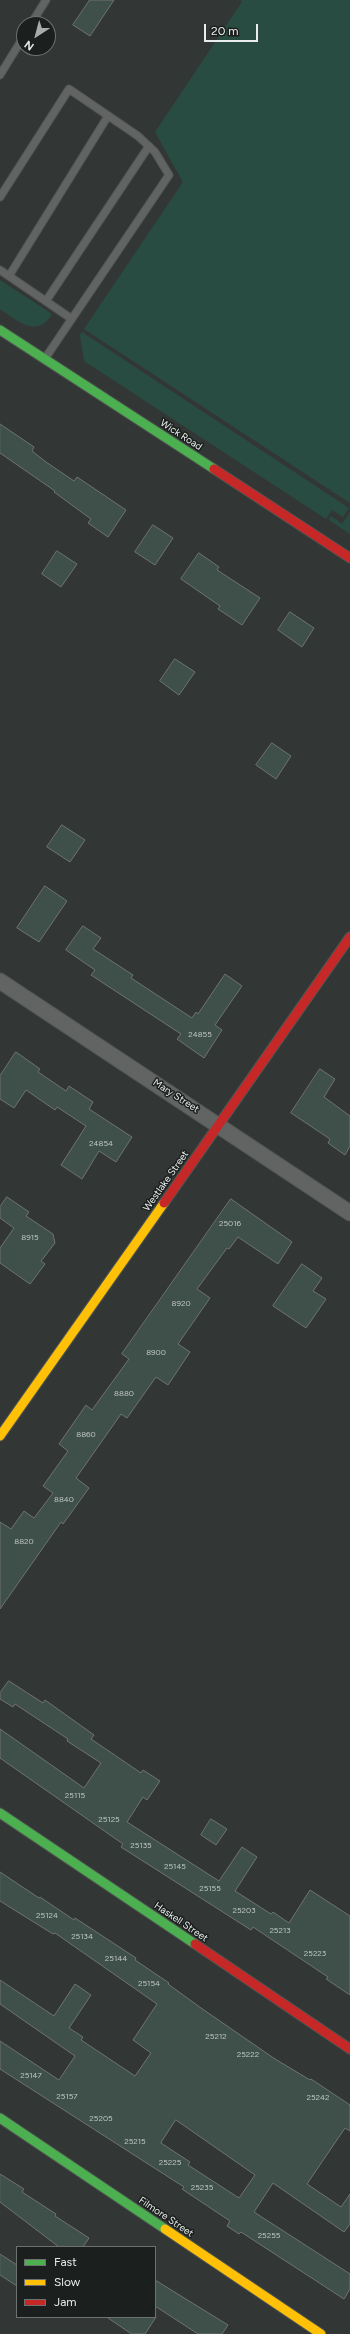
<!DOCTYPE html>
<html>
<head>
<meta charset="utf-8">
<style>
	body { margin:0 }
	#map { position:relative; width:350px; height:2334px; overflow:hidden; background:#323735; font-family:Figtree,sans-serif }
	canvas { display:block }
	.legend { position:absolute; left:16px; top:2246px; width:140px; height:72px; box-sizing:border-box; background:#1b1f1d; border:1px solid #6d716f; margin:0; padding:5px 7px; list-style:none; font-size:12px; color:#e8edeb }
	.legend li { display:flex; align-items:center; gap:8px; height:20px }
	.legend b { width:20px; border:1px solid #6d716f }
	.north { position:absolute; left:16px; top:16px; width:40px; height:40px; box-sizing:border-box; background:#1b1f1d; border:1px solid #6d716f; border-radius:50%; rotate:216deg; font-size:11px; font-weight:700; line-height:16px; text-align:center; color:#e8edeb }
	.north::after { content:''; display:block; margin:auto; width:14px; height:18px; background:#a8adab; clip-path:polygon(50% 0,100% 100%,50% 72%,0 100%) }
	.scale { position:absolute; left:204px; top:24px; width:54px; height:18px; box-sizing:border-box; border:2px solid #e8edeb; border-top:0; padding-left:5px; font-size:12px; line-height:14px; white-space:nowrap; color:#e8edeb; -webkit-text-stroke:3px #1b1f1d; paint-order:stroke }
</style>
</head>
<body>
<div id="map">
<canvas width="350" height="2334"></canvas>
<ul class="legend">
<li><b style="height:5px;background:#4caf50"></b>Fast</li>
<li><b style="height:5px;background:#ffc107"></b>Slow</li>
<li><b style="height:5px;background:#c62828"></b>Jam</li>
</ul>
<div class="north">N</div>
<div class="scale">20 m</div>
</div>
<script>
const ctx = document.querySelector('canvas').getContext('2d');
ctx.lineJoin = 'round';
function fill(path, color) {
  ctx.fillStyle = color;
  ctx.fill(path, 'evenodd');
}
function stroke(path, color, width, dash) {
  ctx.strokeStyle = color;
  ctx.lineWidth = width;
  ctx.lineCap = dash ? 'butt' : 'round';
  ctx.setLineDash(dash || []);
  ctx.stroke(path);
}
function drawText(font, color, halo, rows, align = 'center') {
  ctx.font = font + ' Figtree,sans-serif';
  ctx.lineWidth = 3;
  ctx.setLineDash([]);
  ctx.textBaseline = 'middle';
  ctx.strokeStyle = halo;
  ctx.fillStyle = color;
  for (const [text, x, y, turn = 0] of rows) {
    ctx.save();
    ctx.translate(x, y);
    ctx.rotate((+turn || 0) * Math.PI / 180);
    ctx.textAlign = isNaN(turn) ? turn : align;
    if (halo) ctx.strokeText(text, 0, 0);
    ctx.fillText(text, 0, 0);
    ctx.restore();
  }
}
fill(new Path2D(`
	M241,0H350V503L84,329L183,182L155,132L242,2Z
	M0,280L52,314C37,339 18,321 0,309Z
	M82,332L349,508L343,517L332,510L326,519L84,361L80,335Z
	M350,512V534L329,520L331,516L342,524Z`), '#294c42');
const building = new Path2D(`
	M90,0H114L90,36L73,25Z
	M0,424L34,447L32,451L46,462L74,481L77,477L126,510L108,537L88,523L91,519L54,492L55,491L0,453Z
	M153,525L173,538L155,565L135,552Z
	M57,551L77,564L61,587L42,574Z
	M199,553L219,567L217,570L260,598L242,625L218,609L220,606L181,579Z
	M290,612L314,628L302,647L278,630Z
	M175,659L195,672L179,695L160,681Z
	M272,743L291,756L276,779L256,765Z
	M62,825L85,840L70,862L47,847Z
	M45,886L67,901L39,942L17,928Z
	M83,926L101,938L93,949L133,975L131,978L192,1018L196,1012L198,1014L225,974L242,986L215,1025L222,1030L204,1058L177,1039L181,1034L91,975L95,970L66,950Z
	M16,1052L40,1069L38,1072L66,1091L69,1086L93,1102L89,1109L132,1137L116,1162L99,1151L82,1179L61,1165L86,1126L57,1107L55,1110L26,1090L14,1108L0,1099V1076Z
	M320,1069L335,1079L324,1097L350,1116V1146L345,1155L328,1143L330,1139L291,1113Z
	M7,1197L29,1212L26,1216L53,1234L55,1243L41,1261L45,1264L30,1284L0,1263V1248L14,1228L0,1218V1207Z
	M231,1199L292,1242L278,1264L238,1237L229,1249L227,1248L197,1289L210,1298L178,1344L190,1352L168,1385L156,1377L127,1418L121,1414L76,1478L89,1488L63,1524L61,1522L0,1609V1522L11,1529L24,1511L34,1518L53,1493L43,1486L68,1451L59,1444L86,1405L92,1410L129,1359L122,1354Z
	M302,1264L322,1278L313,1291L326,1299L306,1328L273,1306Z
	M9,1681L43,1703L45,1700L94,1735L91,1739L141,1773L143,1770L160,1781L147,1800L143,1797L127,1822L219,1881L242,1847L257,1857L235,1891L271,1914L273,1912L289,1923L310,1890L350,1916V1995L326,1979L328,1977L253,1927L251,1930L121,1847L123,1844L0,1758V1729L84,1788L101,1763L67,1741L68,1739L15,1704L13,1707L0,1699V1693Z
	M211,1819L227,1829L216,1845L201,1835Z
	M0,1872L39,1898L40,1897L74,1920L75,1918L136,1958L135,1960L169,1983L168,1984L201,2008L275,2059L310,2080L311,2079L350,2105V2131L345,2128L307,2184L341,2207L350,2194V2224L344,2232L273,2183L254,2212L350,2274V2289L344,2299L241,2232L239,2234L227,2226L230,2221L182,2189L184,2187L0,2069V2041L59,2080L75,2056L0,2004V1980L54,2016L75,1984L91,1995L69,2028L83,2037L81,2040L135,2076L151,2053L133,2040L157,2004L55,1933L53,1934L0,1901ZM176,2120L255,2175L239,2198L188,2165L190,2162L161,2143Z
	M0,2174L24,2189L22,2192L56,2214L55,2216L89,2238L83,2247H59L0,2202Z
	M0,2254L17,2265V2286L0,2275Z
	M155,2280L228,2325L222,2334H198L155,2306Z
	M107,2317H156L145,2334H132Z`);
fill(building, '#3f504b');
stroke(building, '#6f7372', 1);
const lane = new Path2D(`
	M31,24L46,0
	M0,75L24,36
	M0,197L69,89L138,136L155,152L169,175L46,357
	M0,270L72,319
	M9,276L108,116
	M46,301L149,146`);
const street = new Path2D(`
	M0,981L350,1213`);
const fast = new Path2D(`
	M0,330L214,469
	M0,1813L195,1944
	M0,2118L165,2229`);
const slow = new Path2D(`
	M0,1436L164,1203
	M165,2229L321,2334`);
const jam = new Path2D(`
	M214,469L350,558
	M164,1203L350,937
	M195,1944L350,2049`);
stroke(lane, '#505452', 9);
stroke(street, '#505452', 17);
stroke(fast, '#505452', 11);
stroke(slow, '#505452', 11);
stroke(jam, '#505452', 11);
stroke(lane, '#626463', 7);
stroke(street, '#626463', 15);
stroke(fast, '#4caf50', 9);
stroke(slow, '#ffc107', 9);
stroke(jam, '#c62828', 9);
drawText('8px', '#bec6c3', null, [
	["24855",200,1035],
	["24854",101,1144],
	["25016",230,1224],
	["8915",30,1238],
	["8920",181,1304],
	["8900",156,1353],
	["8880",124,1394],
	["8860",86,1435],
	["8840",64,1500],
	["8820",24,1542],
	["25115",75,1796],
	["25125",109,1820],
	["25135",141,1846],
	["25145",175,1867],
	["25155",210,1889],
	["25203",244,1911],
	["25124",47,1916],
	["25213",280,1931],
	["25134",82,1937],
	["25223",315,1954],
	["25144",116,1959],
	["25154",149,1984],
	["25212",216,2037],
	["25222",248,2055],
	["25147",31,2076],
	["25157",67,2097],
	["25242",318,2098],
	["25205",101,2119],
	["25215",135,2142],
	["25225",170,2163],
	["25235",202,2188],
	["25255",269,2236]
]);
drawText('10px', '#e8edeb', '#1b1f1d', [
	["Wick Road",181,435,33],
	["Mary Street",176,1096,33],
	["Westlake Street",166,1181,-55],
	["Haskell Street",181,1922,34],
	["Filmore Street",166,2217,34]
]);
</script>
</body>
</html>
